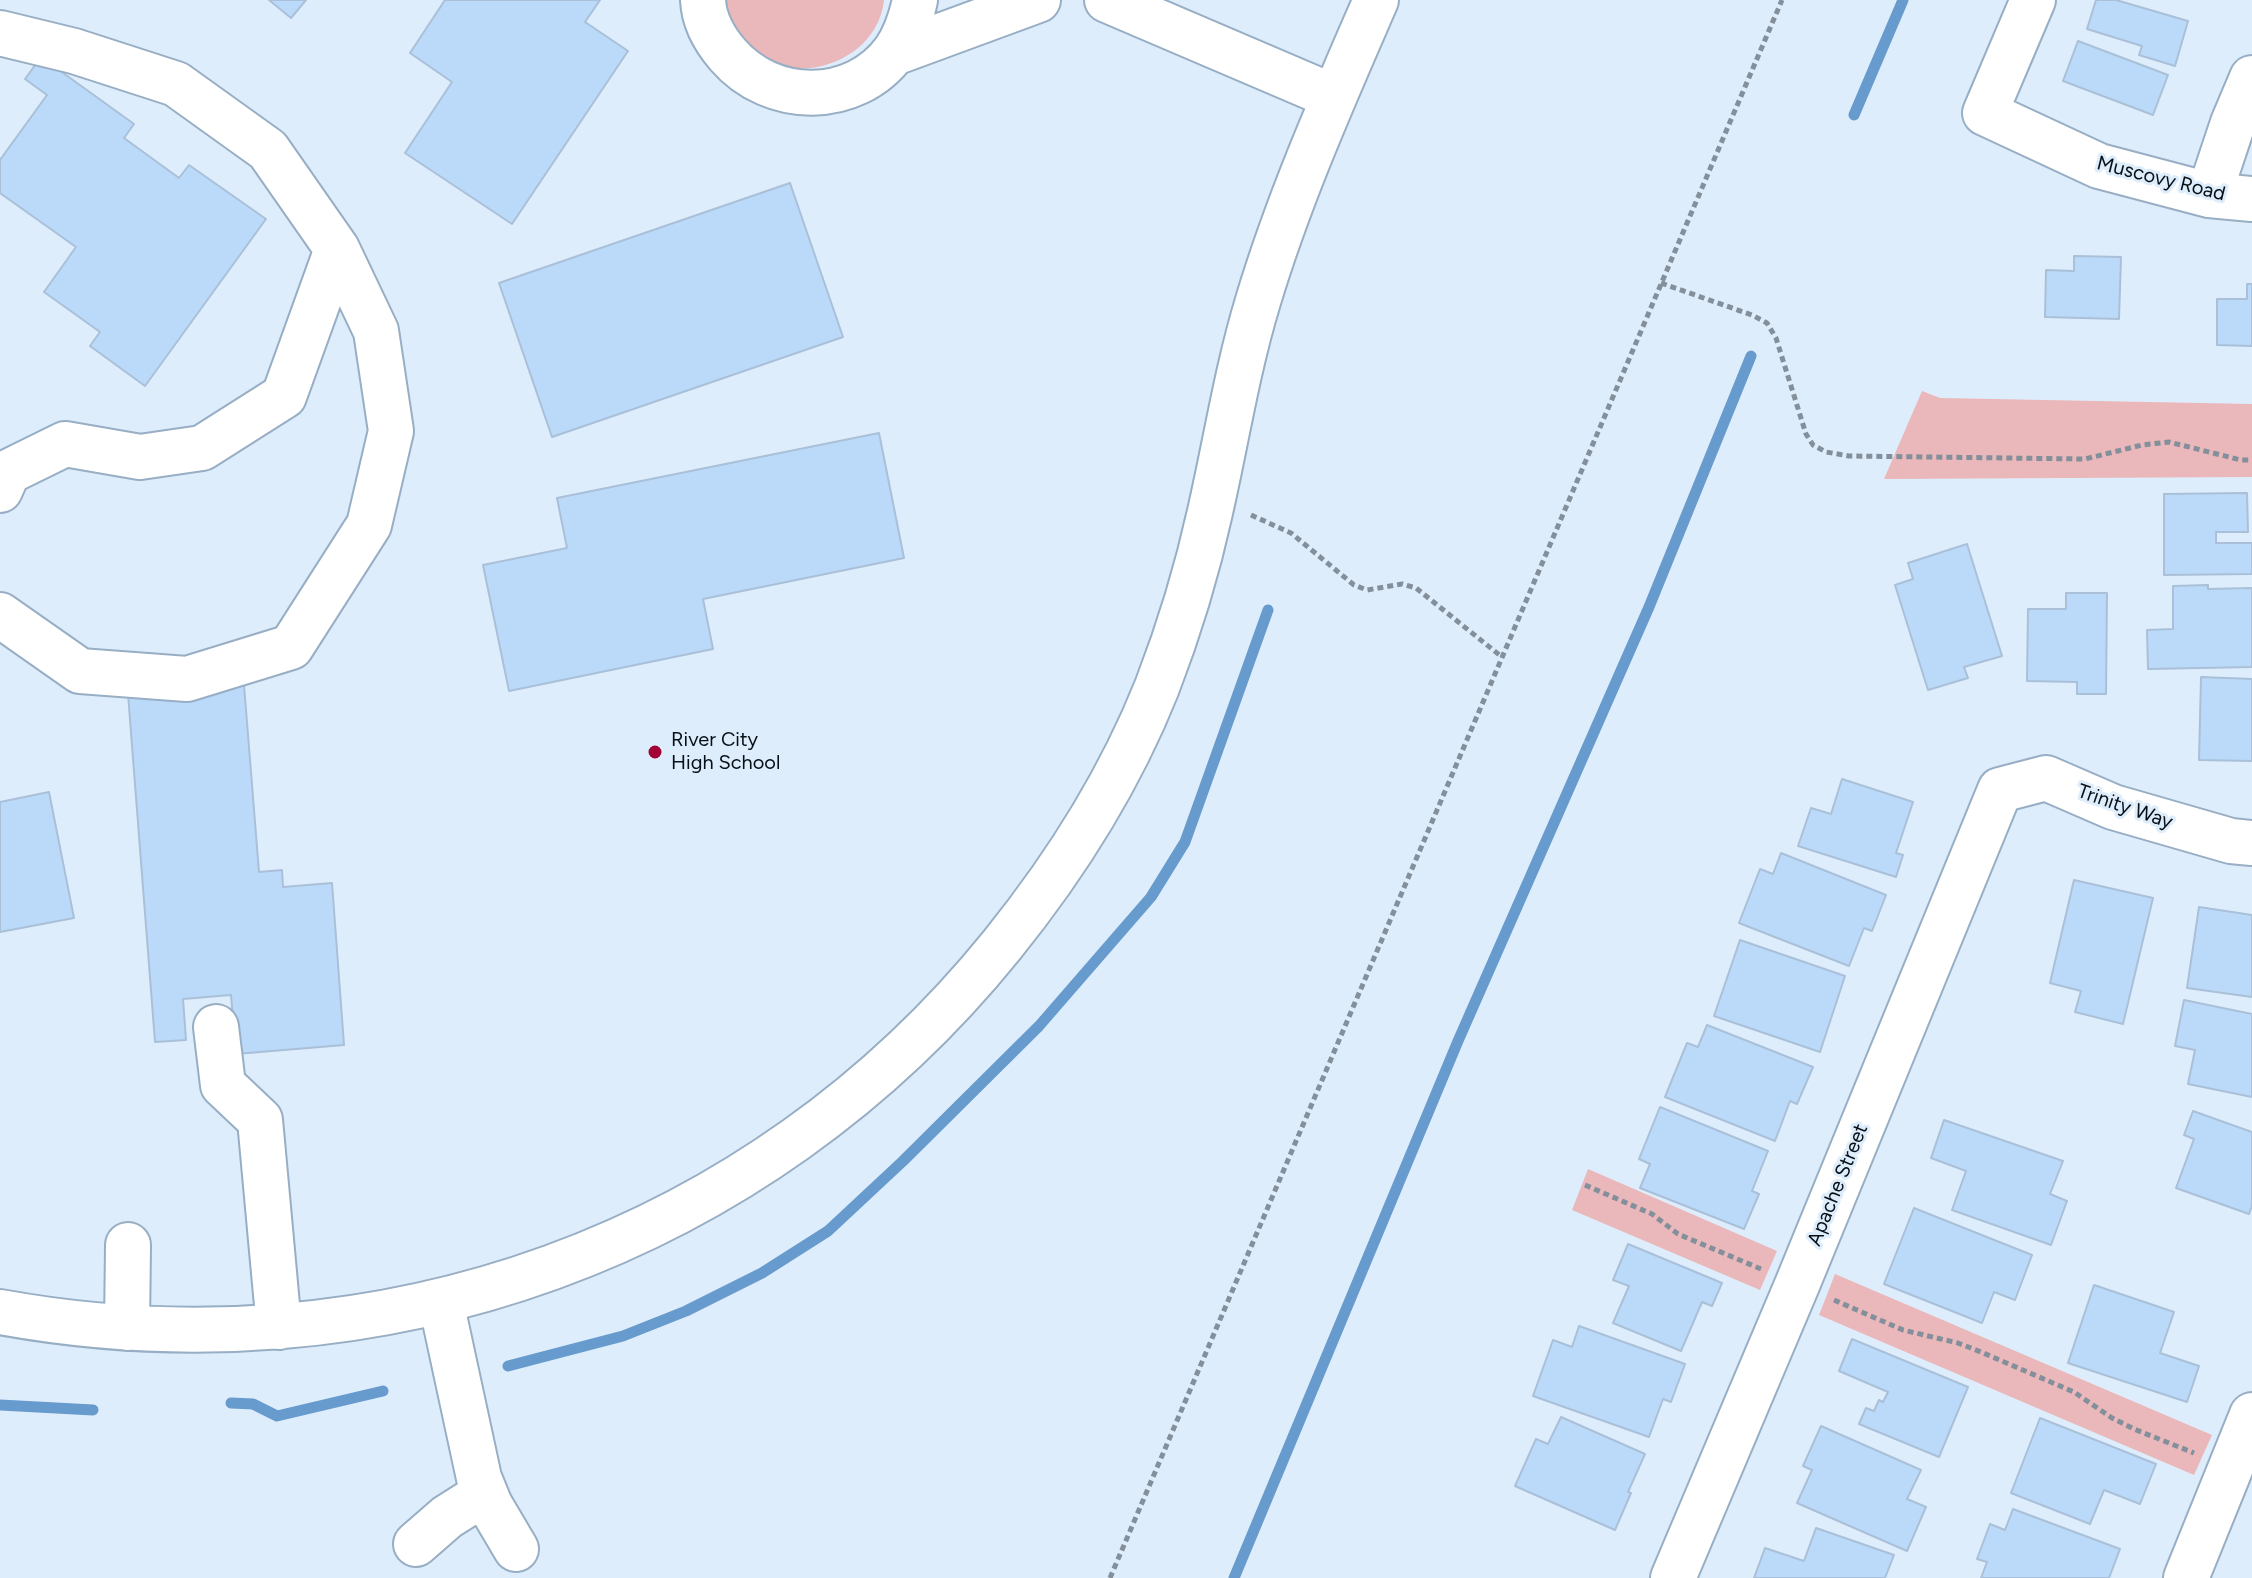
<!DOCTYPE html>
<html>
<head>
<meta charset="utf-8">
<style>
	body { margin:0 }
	canvas { display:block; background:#deedfb }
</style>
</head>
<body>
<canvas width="2252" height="1578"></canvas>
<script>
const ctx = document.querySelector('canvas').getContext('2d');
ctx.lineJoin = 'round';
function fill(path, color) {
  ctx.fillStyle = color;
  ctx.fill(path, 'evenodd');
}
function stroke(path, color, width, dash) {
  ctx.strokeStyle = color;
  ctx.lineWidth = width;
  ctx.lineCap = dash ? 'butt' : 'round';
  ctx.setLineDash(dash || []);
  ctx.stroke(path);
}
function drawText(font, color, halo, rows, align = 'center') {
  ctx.font = font + ' Figtree,sans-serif';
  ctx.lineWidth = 6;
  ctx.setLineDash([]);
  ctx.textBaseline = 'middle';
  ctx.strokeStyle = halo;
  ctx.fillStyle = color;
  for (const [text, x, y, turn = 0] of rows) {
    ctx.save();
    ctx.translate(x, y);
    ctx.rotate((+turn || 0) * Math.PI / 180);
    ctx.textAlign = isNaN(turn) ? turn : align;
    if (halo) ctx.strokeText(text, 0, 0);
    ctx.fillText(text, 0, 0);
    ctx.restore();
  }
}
fill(new Path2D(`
	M719,0H884C878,61 797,89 750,52C739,43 727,14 719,0Z
	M1922,391L1940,398L2252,404V477L1884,479Z
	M1588,1169L1777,1251L1760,1290L1572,1210Z
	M1835,1274L2212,1435L2194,1475L1819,1315Z`), '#eab7ba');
stroke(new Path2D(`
	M1854,115L1903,0
	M508,1366L623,1336L686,1311L762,1273L828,1231L903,1161L1039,1026L1151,897L1185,842L1268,610
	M231,1403L253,1404L277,1416L383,1391
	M0,1405L93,1410
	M1234,1578L1458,1041L1649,607L1751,356`), '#689bcd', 11);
const building = new Path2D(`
	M269,0H306L291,18Z
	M445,0H600L585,22L628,51L512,224L405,153L452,82L410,53Z
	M2096,0H2116L2188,21L2175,66L2139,55L2142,46L2087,29Z
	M2078,41L2168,75L2153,115L2063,81Z
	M41,57L134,124L124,138L179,178L189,165L266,219L145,386L90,346L100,332L44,292L76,247L0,193V160L47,95L25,79Z
	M790,183L843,337L552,437L499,283Z
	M2074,256L2121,257L2119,319L2045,317L2046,270L2074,271Z
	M2247,284H2252V346L2217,345V299H2247Z
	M879,433L904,558L703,599L713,649L509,691L483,565L567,548L557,498Z
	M2247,493L2248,532H2216V543H2252V574L2164,575V494Z
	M1967,544L2002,656L1964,667L1968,678L1928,690L1895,585L1913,579L1908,563Z
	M2208,585V589L2252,588V667L2148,669L2147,630L2173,629V586Z
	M2066,593H2107L2106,694H2077V682L2027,681L2028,609H2066Z
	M2201,677L2252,679V761L2199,760Z
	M244,685L259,872L282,870L283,887L332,883L344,1045L236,1054L231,995L183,999L186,1040L155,1042L128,694Z
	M1842,779L1913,802L1896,853L1903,855L1896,877L1798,846L1811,808L1831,814Z
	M49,792L74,918L0,932V802Z
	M1781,853L1886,895L1872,931L1864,928L1849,966L1739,923L1760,869L1773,874Z
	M2074,880L2153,898L2123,1024L2075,1012L2081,991L2050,983Z
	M2199,907L2252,915V997L2187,988Z
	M1740,940L1845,976L1820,1052L1714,1016Z
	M2184,1000L2252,1014V1097L2188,1084L2195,1050L2175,1046Z
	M1707,1025L1813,1067L1797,1104L1790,1101L1775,1141L1665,1097L1687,1043L1698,1047Z
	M1660,1107L1768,1151L1752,1191L1759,1194L1744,1229L1640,1188L1650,1164L1639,1159Z
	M2193,1111L2252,1132V1206L2249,1214L2176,1188L2194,1139L2184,1135Z
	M1944,1120L2063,1161L2050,1194L2067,1201L2051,1245L1952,1210L1966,1171L1931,1158Z
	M1914,1208L2032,1255L2015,1300L1994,1292L1982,1323L1884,1284Z
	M1628,1244L1722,1283L1712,1306L1702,1302L1681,1351L1613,1323L1629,1286L1613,1280Z
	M2094,1285L2174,1312L2160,1353L2199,1366L2187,1402L2068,1363Z
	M1579,1326L1685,1364L1671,1402L1663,1399L1649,1437L1533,1396L1553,1340L1572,1347Z
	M1852,1339L1968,1387L1939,1457L1859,1424L1866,1408L1874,1411L1879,1400L1883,1402L1888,1392L1839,1371Z
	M1561,1417L1645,1454L1628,1492L1631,1493L1615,1530L1515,1486L1536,1439L1548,1444Z
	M2040,1418L2156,1464L2140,1504L2104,1490L2090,1524L2011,1493Z
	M1821,1426L1921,1470L1907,1499L1926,1507L1907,1551L1797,1503L1812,1470L1803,1466Z
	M2013,1509L2120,1549L2109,1578H1981L1987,1562L1977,1559L1990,1524L2005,1530Z
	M1816,1528L1894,1555L1885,1578H1754L1765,1548L1804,1561Z`);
fill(building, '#bbdafa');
stroke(building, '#a9c0d8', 2);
const minor = new Path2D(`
	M703,0C704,21 715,40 728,55C771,105 854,107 895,51C906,35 911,19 915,0
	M1107,0L1334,97
	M2033,0L1985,113L2099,166L2209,195L2252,199
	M0,33L74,51L176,84L268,150L337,249L376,331L391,431L369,525L291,647L187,679L80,671L0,615
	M894,53L1038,0
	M2209,195L2233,123L2252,78
	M0,490L8,472L65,444L140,457L202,448L284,396L337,249
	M216,1027L223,1085L260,1120L279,1327
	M441,1302L479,1478L490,1505L516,1549
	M0,1312C379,1381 759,1246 1002,945C1065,867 1120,780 1157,687C1179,630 1197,571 1210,512C1226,442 1237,370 1258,301C1289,198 1333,99 1376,0
	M127,1328L128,1245
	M416,1544L447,1517L485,1493
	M1673,1578L1797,1285L2000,790L2046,778L2113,807L2231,841L2252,843
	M2186,1578L2252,1415`);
stroke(minor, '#97aec4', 48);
stroke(new Path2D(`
	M1661,283L1752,315L1767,323L1776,338L1806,434L1813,445L1826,452L1849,456L2085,459L2142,445L2169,442L2241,460H2252
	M1251,515L1291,533L1354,585L1367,590L1402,584L1416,588L1502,657
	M1585,1185L1652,1214L1678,1234L1761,1269
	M1834,1300L1903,1330L1958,1343L1981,1352L2074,1392L2112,1418L2134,1429L2194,1453
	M1110,1578L1782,0`), '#838f9a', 5, [6, 4]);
stroke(minor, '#fff', 44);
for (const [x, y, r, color] of [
	[655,752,8,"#a20335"]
]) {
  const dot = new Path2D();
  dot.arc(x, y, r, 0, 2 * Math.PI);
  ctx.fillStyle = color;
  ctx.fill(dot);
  stroke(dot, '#deedfb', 3);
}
drawText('20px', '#070f17', '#deedfb', [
	["Muscovy Road",2161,179,14],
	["Trinity Way",2125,807,19],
	["Apache Street",1838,1185,-68]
]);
drawText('20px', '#070f17', '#deedfb', [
	["River City",671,740],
	["High School",671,763]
], 'left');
</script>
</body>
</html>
